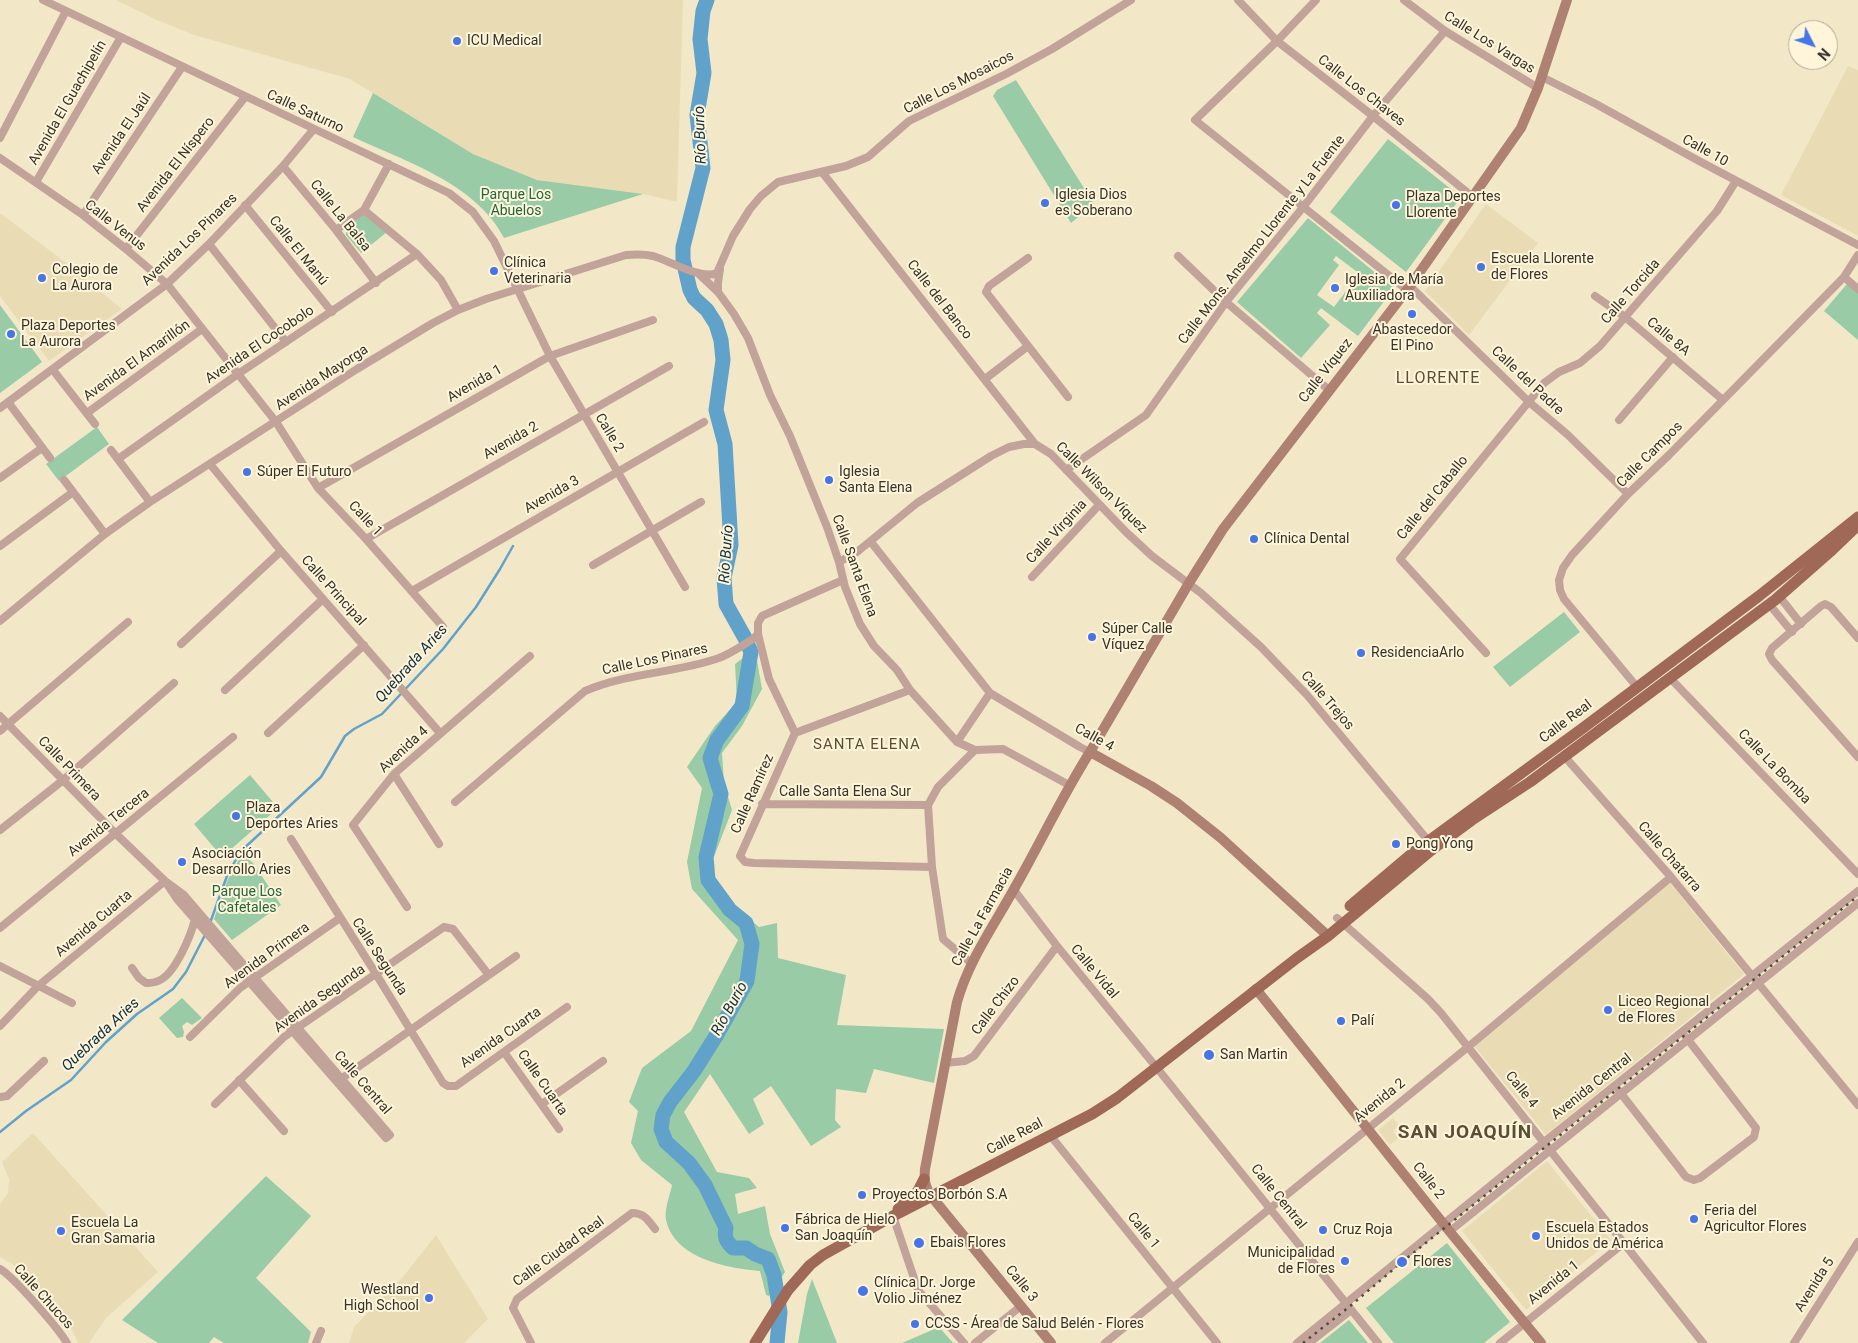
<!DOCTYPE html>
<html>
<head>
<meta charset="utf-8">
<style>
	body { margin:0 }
	#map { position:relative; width:1858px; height:1343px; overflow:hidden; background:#f2e8c8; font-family:Roboto,sans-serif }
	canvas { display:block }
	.north { position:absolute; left:1788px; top:20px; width:50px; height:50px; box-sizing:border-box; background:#fef5db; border:1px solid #aea793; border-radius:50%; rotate:131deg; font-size:14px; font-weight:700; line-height:20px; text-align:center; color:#363226 }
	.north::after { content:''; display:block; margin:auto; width:18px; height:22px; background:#4575e6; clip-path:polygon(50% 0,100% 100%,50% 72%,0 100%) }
</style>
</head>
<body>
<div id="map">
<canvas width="1858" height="1343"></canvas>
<div class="north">N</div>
</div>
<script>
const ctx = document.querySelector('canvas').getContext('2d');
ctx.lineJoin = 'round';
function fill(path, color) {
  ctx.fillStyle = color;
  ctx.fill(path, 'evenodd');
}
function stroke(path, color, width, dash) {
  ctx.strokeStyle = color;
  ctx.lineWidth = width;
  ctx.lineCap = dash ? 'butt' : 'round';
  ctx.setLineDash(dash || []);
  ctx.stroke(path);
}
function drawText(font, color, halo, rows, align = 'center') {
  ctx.font = font + ' Roboto,sans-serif';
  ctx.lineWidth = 4;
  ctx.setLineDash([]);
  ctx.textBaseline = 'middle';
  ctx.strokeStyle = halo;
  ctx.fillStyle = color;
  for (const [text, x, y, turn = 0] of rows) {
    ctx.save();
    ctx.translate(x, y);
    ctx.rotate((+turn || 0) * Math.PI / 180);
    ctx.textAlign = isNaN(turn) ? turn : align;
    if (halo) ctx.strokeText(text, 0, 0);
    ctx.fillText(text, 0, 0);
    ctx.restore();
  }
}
fill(new Path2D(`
	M116,0H683L677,202L643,194L537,180L473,154L350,79L194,35L157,20Z
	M1848,66L1858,70V236L1781,195Z
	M1486,204L1538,243L1469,335L1425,291Z
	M0,213L61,259L122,309L49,361L0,296Z
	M1670,883L1744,974L1546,1135L1474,1046Z
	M1393,1118L1399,1125L1393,1131L1398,1138L1390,1145L1378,1130Z
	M33,1133L158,1272L107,1317L89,1343H78L72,1330L39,1293L12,1264L0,1257V1204L8,1193L9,1179L2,1162Z
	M1547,1161L1611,1240L1526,1310L1462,1231Z
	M436,1235L488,1319L464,1343H349L354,1327L402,1278Z`), '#e9dcb5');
fill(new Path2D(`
	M1016,80L1094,204L1071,223L993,96L997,90Z
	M373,93L473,154L537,180L643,194L504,238C476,183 404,161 353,137Z
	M1388,139L1461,197L1406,272L1330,212Z
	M364,214L387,232L361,253L346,235V232L351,224Z
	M1308,218L1394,288L1358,336L1321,308L1317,313L1330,325L1301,358L1237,302ZM1336,256L1364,277L1361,281L1356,278L1334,307L1317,295L1339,265L1333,260Z
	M1847,284L1858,293V340L1824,311Z
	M0,305L42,362L0,393Z
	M97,427L109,444L59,481L46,464Z
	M1564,612L1580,632L1510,687L1493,667Z
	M755,649L762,689L742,726L722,753L724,783L732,810L712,862V883L719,894L759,927L777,923L778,958L846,975L837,1025L944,1029L934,1083L874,1069L866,1093L836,1089L835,1120L841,1127L811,1146L771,1086L753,1099L764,1124L749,1134L710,1074L684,1112L717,1172L749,1178L757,1188L735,1194L738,1214L765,1206L770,1234L785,1272L769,1296L766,1295L760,1271C727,1268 675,1259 666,1220C664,1210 670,1195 672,1185L641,1160L631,1143L638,1111L629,1102L642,1068L691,1031L738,940L692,889L687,862L702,788L687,767L715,726L737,702L735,664Z
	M250,775L278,808L222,857L194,824Z
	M242,854L253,863L281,905L232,940L214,919L228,879Z
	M182,998L202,1018L192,1025L187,1022L182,1026L184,1032L183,1037L177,1038L159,1018Z
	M266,1176L311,1216L256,1278L311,1332L308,1343H224L214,1337L209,1343H158L122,1320Z
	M1447,1243L1510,1322L1484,1343H1394L1366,1308Z
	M812,1279L837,1343H798L807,1294Z
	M1349,1320L1368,1343H1320Z
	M939,1327L953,1343H902Z`), '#98cba6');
stroke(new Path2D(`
	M210,923L227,876L240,852L321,777L345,736L354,729L382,714L443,649L476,607L500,569L513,546
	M0,1132L26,1111L71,1080L106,1042L137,1014L173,989L186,972L205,935`), '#60a2c9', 2.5);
stroke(new Path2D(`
	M707,0L703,11L700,39L704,73L697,115L703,168L683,247V260L690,290L694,298L707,310L716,324L721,340L723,360L716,410L725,444L731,545L724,578L726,604L745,638L751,652L742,706L717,740L710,758L721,794L706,857L708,880L730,910L746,923L752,944L747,981L716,1036L694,1071L670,1102L663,1115L661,1129L666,1142L689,1163L705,1185L726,1228C724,1237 726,1241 733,1248H746L755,1254L768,1259L774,1275L780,1312L777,1343`), '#60a2c9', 15);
stroke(new Path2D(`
	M43,0L449,193L473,212L494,241L550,356L685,587
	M1238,0L1277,41L1373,116L1473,197
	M1316,0L1277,41L1195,120L1407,290
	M1404,0L1445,31L1538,88
	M1542,77L1596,104L1699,161L1858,245
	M0,138L66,11
	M0,158L83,215L126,249L167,284L276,422L318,488L366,539L443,627
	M283,166L336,230L376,283
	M822,172L1035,444
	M36,182L121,37
	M245,205L332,312
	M364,210L417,254L441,280L458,310
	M83,215L182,67
	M336,230L364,210L389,164
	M209,244L286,342
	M126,249L245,97
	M1178,256L1226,302L1329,390
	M1028,258L989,286L986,292L1068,397
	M698,273L718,292L734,314L748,338L770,395L790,436L827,527L839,562L845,587L860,624L874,646L897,670L910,690L957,742L975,750L1003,749L1069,785
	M1844,277L1858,289
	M1410,286L1529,402L1568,435L1628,494
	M718,292V283L720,269
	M1595,296L1625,317L1723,400
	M53,370L95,424
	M985,379L1028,346
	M8,402L50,458
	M0,408L167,284L209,244L283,166L313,130
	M87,413L202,329
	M1619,420L1673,357
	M111,450L150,502
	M118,459L238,374L417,254
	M210,464L281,551L440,733
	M1066,470L1146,415L1226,302L1304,206L1373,116L1445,31
	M0,478L42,448
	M64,480L105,534
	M318,488L550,356L653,320
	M366,539L669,366
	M871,542L990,693L1080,747L1090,752
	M0,546L73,492
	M839,562L857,552L917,503L991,456L1009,447L1024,444H1035L1051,454L1126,532L1152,556L1201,593L1261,647L1307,695L1431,844
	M593,565L701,502
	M1032,577L1099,505
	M412,591L704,422
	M1779,596L1801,624
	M1769,604L1792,632
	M0,621L105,534L150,502L357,369L433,323L458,310L486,299L626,255C636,254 644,254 653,256C670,261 701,280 717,273L733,236L750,209L761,196L778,182L846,166L868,157L909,121L1006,74L1052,49L1131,0
	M1858,638L1831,607L1825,604L1821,606L1772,648L1769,654L1772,660L1858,757
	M181,644L281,551
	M1486,653L1400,559L1544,383L1559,372L1580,363L1600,346L1717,211L1736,181
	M1671,679L1858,874
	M1637,687L1564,599L1560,590L1559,580L1563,568L1572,555L1628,494L1669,455L1844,277L1858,255
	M225,690L323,599
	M910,690L795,733L740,856L745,862L754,863L932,867
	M0,716L116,834L165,881L184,895L390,1135L386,1138L177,899L165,881
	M0,731L128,622
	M268,733L364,645
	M795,733L769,679L758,634V623L762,616L843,580
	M957,742L990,693
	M1565,757L1671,877L1858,1105
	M394,774L439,844
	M455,802L585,691C627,673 674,673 716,659C729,655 741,646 753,639L758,634
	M762,804L928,805
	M0,830L62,781L174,683
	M291,839L376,974L443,1083L448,1086H456L567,1007
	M1014,890L1057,946L1157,1068L1378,1343
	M407,907L353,825L394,774L530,656
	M1337,918L1428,999L1441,1013L1703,1343
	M0,928L233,737
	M971,963L943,939L932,867L928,805L938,787L975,750
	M0,966L72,1003
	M132,968L139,978L146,983C150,983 154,983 158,981C175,975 191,935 195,919
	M0,1026L38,986L165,881
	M190,1037L240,988L340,918
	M504,1052L559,1129
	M945,1063L965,1061L974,1056L1057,946
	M239,1080L284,1131
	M338,1081L516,956
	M1619,1091L1686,1177L1694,1180L1700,1178L1754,1137L1756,1128L1686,1037
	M0,1097L7,1096L44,1061
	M215,1104L284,1037L444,927L453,929L488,974
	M542,1104L603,1061
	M1050,1135L1217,1343
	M893,1216L918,1290L964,1343
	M1450,1231L1858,903
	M0,1269C14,1277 58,1328 67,1343
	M316,1343L321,1331
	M531,1343L513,1308L517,1299L632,1213C644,1213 648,1220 655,1229
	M975,1343L1021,1306
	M1105,1343L1468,1047L1671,877
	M1297,1343L1544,1142L1858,891
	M1309,1343L1351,1310
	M1500,1343L1624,1243
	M1794,1343L1858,1242`), '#c2a399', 8);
stroke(new Path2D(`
	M1090,752L1151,786L1177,803L1221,838L1328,936
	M1256,989L1446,1227L1541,1343
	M1051,1343L932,1197C925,1188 924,1180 925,1169L957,1002C969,960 993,927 1014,889C1040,844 1062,796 1090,752L1189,583L1223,529L1410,286L1521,128L1538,88L1567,0`), '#ae8173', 10);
stroke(new Path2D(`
	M1350,906L1415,851L1583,728L1759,596L1858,517
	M898,1209L918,1191L924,1179
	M755,1343L788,1290L810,1265L823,1255L893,1216L1092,1114L1117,1098L1297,958L1328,936L1434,848L1472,820L1530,782L1775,600L1832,550L1858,525`), '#9f6857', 11);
stroke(new Path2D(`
	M1303,1343L1349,1307L1402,1262L1858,896`), '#514c3d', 2.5, [2.5, 5]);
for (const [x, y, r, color] of [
	[457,41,5,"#4575e6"],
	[1045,203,5,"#4575e6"],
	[1396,205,5,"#4575e6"],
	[1481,267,5,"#4575e6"],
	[494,271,5,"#4575e6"],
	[42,278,5,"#4575e6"],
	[1335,288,5,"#4575e6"],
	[1412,314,5,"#4575e6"],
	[11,334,5,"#4575e6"],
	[247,472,5,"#4575e6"],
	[829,480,5,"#4575e6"],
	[1254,539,5,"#4575e6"],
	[1092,637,5,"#4575e6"],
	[1361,653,5,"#4575e6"],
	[236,816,5,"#4575e6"],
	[1396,844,5,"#4575e6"],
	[182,862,5,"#4575e6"],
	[1608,1010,5,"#4575e6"],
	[1341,1021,5,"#4575e6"],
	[1209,1055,6,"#4575e6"],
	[862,1195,5,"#4575e6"],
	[1694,1219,5,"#4575e6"],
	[785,1228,5,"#4575e6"],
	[1323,1230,5,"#4575e6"],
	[61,1231,5,"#4575e6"],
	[1536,1236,5,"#4575e6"],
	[919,1243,6,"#4575e6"],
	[1345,1261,5,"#4575e6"],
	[1402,1262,6,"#4575e6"],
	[863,1291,6,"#4575e6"],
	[429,1298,5,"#4575e6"],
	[915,1324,5,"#4575e6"]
]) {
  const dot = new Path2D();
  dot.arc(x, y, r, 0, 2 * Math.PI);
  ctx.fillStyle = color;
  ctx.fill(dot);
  stroke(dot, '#fef5db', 2);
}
drawText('14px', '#363226', '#fef5db', [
	["ICU Medical",467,41],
	["Iglesia Dios",1055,195],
	["es Soberano",1055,211],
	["Plaza Deportes",1406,197],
	["Llorente",1406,213],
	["Escuela Llorente",1491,259],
	["de Flores",1491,275],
	["Clínica",504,263],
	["Veterinaria",504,279],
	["Colegio de",52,270],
	["La Aurora",52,286],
	["Iglesia de María",1345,280],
	["Auxiliadora",1345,296],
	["Plaza Deportes",21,326],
	["La Aurora",21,342],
	["Abastecedor",1412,330,"center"],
	["El Pino",1412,346,"center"],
	["Súper El Futuro",257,472],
	["Iglesia",839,472],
	["Santa Elena",839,488],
	["Clínica Dental",1264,539],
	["Súper Calle",1102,629],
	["Víquez",1102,645],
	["ResidenciaArlo",1371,653],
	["Plaza",246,808],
	["Deportes Aries",246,824],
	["Pong Yong",1406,844],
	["Asociación",192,854],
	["Desarrollo Aries",192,870],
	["Liceo Regional",1618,1002],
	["de Flores",1618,1018],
	["Palí",1351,1021],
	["San Martin",1220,1055],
	["Proyectos Borbón S.A",872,1195],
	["Feria del",1704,1211],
	["Agricultor Flores",1704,1227],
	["Fábrica de Hielo",795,1220],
	["San Joaquín",795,1236],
	["Escuela La",71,1223],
	["Gran Samaria",71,1239],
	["Escuela Estados",1546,1228],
	["Unidos de América",1546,1244],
	["Cruz Roja",1333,1230],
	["Ebais Flores",930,1243],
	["Municipalidad",1335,1253,"right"],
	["de Flores",1335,1269,"right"],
	["Flores",1413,1262],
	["Clínica Dr. Jorge",874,1283],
	["Volio Jiménez",874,1299],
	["Westland",419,1290,"right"],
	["High School",419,1306,"right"],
	["CCSS - Área de Salud Belén - Flores",925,1324]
], 'left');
drawText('14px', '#363226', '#fef5db', [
	["Calle Los Vargas",1489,43,32],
	["Calle Los Mosaicos",959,83,-27],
	["Calle Los Chaves",1361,91,38],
	["Avenida El Guachipelín",68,103,-60],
	["Calle Saturno",305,112,25],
	["Avenida El Jaúl",122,134,-56],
	["Calle 10",1705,151,29],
	["Avenida El Níspero",176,165,-52],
	["Calle La Balsa",340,216,51],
	["Calle Venus",115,226,38],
	["Avenida Los Pinares",190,240,-44],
	["Calle Mons. Anselmo Llorente y La Fuente",1262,240,-52],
	["Calle El Manú",298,251,51],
	["Calle Torcida",1631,292,-49],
	["Calle del Banco",939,300,52],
	["Calle 8A",1668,337,40],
	["Avenida El Cocobolo",260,345,-34],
	["Avenida El Amarillón",137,361,-36],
	["Calle Víquez",1326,371,-52],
	["Avenida Mayorga",322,378,-33],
	["Calle del Padre",1527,381,43],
	["Avenida 1",475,384,-30],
	["Calle 2",609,433,59],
	["Avenida 2",511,441,-30],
	["Calle Campos",1650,455,-45],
	["Calle Wilson Víquez",1101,488,45],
	["Avenida 3",552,495,-30],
	["Calle del Caballo",1433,498,-51],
	["Calle 1",365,519,47],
	["Calle Virginia",1057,532,-47],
	["Calle Santa Elena",854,566,70],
	["Calle Principal",333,591,48],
	["Calle Los Pinares",655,660,-12],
	["Calle Trejos",1327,701,49],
	["Calle Real",1566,722,-37],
	["Calle 4",1094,738,29],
	["Avenida 4",404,750,-43],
	["Calle La Bomba",1774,767,46],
	["Calle Primera",69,769,46],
	["Calle Santa Elena Sur",845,792],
	["Calle Ramírez",753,794,-66],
	["Avenida Tercera",109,823,-39],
	["Calle Chatarra",1669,857,49],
	["Calle La Farmacia",983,917,-61],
	["Avenida Cuarta",94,924,-40],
	["Avenida Primera",267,956,-36],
	["Calle Segunda",379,957,57],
	["Calle Vidal",1094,972,50],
	["Avenida Segunda",320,999,-35],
	["Calle Chizo",996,1006,-53],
	["Avenida Cuarta",501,1038,-35],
	["Calle Central",362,1083,49],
	["Calle Cuarta",542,1083,55],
	["Avenida Central",1592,1087,-38],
	["Calle 4",1521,1090,51],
	["Avenida 2",1380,1101,-39],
	["Calle Real",1015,1137,-28],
	["Calle 2",1428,1181,52],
	["Calle Central",1278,1197,51],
	["Calle 1",1143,1231,51],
	["Calle Ciudad Real",559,1252,-36],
	["Avenida 1",1554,1283,-39],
	["Calle 3",1021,1284,51],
	["Avenida 5",1815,1285,-58],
	["Calle Chucos",43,1297,48]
]);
drawText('14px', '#23653c', '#fef5db', [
	["Parque Los",516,195],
	["Abuelos",516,211],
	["Parque Los",247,892],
	["Cafetales",247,908]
]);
drawText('italic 15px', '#102f40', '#fef5db', [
	["Río Burío",701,135,-92],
	["Río Burío",727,554,-86],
	["Quebrada Aries",412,664,-48],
	["Río Burío",730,1009,-61],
	["Quebrada Aries",101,1035,-43]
]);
ctx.letterSpacing = '1px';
drawText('15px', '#584f34', '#fef5db', [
	["SANTA ELENA",867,745]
]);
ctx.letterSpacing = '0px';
ctx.letterSpacing = '1px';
drawText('16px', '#584f34', '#fef5db', [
	["LLORENTE",1438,379]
]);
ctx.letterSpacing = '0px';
ctx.letterSpacing = '1px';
drawText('bold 19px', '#584f34', '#fef5db', [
	["SAN JOAQUÍN",1465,1133]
]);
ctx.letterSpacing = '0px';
</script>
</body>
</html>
